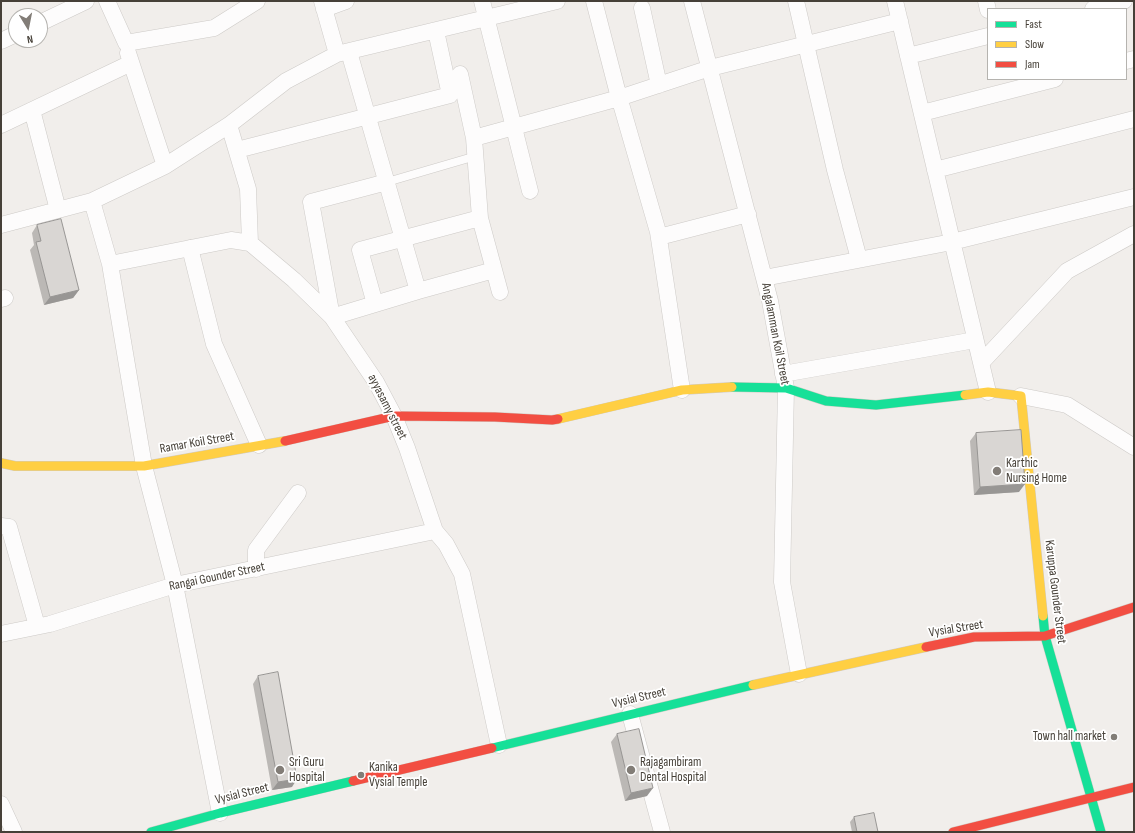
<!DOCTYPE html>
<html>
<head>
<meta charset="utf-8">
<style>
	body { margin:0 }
	#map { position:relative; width:1135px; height:833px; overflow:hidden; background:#f1eeeb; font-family:"Sofia Sans Condensed",sans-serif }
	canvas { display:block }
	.frame { position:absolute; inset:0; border:2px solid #464038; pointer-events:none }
	.legend { position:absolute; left:987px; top:8px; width:140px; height:72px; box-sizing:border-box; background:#fff; border:1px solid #b5b3af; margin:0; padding:5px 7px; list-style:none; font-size:12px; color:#464038 }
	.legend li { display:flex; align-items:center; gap:8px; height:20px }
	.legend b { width:20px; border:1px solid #b5b3af }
	.north { position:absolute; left:8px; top:8px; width:40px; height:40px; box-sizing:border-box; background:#fff; border:1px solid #b5b3af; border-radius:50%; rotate:170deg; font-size:11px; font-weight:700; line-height:16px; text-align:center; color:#464038 }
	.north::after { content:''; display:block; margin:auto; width:14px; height:18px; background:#827d77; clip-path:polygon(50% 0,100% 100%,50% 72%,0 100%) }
</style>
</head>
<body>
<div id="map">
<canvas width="1135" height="833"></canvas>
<div class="frame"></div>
<ul class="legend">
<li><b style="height:5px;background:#16e098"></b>Fast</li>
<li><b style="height:5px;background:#ffcf43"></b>Slow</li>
<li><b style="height:5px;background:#f24e42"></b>Jam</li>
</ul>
<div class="north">N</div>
</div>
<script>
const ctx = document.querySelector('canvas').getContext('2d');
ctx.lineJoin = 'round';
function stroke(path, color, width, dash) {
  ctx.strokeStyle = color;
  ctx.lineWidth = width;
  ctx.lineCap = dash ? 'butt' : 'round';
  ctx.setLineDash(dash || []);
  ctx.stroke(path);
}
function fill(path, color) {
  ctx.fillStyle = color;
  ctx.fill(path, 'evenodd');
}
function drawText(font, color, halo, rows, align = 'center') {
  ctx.font = font + ' "Sofia Sans Condensed",sans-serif';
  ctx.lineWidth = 3.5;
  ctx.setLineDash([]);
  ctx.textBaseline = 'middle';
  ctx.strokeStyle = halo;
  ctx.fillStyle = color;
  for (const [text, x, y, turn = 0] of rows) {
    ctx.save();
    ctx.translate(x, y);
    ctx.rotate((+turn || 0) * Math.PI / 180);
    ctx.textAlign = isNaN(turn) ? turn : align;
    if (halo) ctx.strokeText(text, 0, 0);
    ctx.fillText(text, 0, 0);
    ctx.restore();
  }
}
const lane = new Path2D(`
	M387,182L476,156`);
const street = new Path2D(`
	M107,1L126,43L214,28L257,1
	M322,1L337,54
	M482,1L530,191
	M594,1L617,90L658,232L682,390
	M692,1L770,301L786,388L782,582L799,674
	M796,1L835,170L859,259
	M895,1L988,392
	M986,1L988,10
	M642,8L659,85
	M324,9L346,1
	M1093,9L1124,1
	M40,23L86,1
	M1,41L16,34
	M349,52L418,291L332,317L311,202L387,182
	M128,53L165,166
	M908,56L988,36
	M1126,61L1134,59
	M460,74L474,138L480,218L500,292
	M32,110L58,210
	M922,113L1055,79
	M1,125L131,63
	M229,125L248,189L250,243
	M474,138L619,98L710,68L900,21
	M237,150L450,95L436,31
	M935,170L1134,119
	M92,201L165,166L229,125L286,81L337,54L557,1
	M1,225L92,201L110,264L144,466L175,585L220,813
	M659,237L748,214
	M190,248L214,344L259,445
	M110,264L231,240L250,243L294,280L332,317L376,382L394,416L407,448L435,531L446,544L462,574L499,745
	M764,278L952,242L1134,197
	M418,291L494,270
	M1,299L5,298
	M375,304L360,250L480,218
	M981,363L1067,271L1134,234
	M783,374L975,340
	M1021,396L1067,405L1134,447
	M1,526L9,527L37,626
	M256,569V550L298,493
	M1,634L50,624L175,585L435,531
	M630,714L662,832
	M1,804L14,832`);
const fast = new Path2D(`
	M732,387L786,388L826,401L876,405L965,395
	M1043,616L1045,636L1101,832
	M492,748L753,685
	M151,832L220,813L353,781`);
const slow = new Path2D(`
	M965,395L988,392L1021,396L1043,616
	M558,419L682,390L732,387
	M1,463L15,466H144L285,441
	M753,685L926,647`);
const jam = new Path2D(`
	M285,441L394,416L495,417L552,420L558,419
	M926,647L974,637L1045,636L1134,607
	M353,781L492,748
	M953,832L1134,787`);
stroke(lane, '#cdcac7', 9);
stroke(street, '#cdcac7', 17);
stroke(fast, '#d0cac3', 10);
stroke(slow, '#d0cac3', 10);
stroke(jam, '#d0cac3', 10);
stroke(lane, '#fdfcfc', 8);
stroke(street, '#fdfcfc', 16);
stroke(fast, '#16e098', 9);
stroke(slow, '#ffcf43', 9);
stroke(jam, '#f24e42', 9);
fill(new Path2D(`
	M37,225L79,290L73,298L44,305L30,250L34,245L32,233Z
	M976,433L1019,492L974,495L970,441Z
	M258,676L292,787L272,790L253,684Z
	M617,734L647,796L625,801L611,742Z
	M854,817L878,832H852L850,822Z`), '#bbb8b5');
fill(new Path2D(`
	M79,290L73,298L44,305L50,297Z
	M1025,484L1019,492L974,495L980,487Z
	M297,779L292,787L272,790L278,782Z
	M653,788L647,796L625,801L631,793Z`), '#989694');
const building = new Path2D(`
	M61,219L79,290L50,297L36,242L41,241L37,225Z
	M1021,430L1025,484L980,487L976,433Z
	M278,672L297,779L278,782L258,676Z
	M639,729L653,788L631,793L617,734Z
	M874,813L878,832H857L854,817Z`);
fill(building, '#d9d6d3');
stroke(building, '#989694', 1);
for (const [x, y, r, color] of [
	[997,471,5,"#827d77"],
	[1114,737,4,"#827d77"],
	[280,770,5,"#827d77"],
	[631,770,5,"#827d77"],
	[361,775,4,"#827d77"]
]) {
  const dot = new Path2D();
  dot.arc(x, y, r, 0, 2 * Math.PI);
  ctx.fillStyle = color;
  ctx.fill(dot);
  stroke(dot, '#fff', 1.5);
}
drawText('13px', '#464038', '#fff', [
	["Angalamman Koil Street",775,334,79],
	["ayyasamy street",387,407,63],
	["Ramar Koil Street",197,443,-10],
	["Rangai Gounder Street",217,577,-12],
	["Karuppa Gounder Street",1055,592,83],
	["Vysial Street",956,629,-9],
	["Vysial Street",639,698,-13],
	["Vysial Street",242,794,-14]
]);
drawText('13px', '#464038', '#fff', [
	["Karthic",1006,464],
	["Nursing Home",1006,479],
	["Town hall market",1106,737,"right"],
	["Sri Guru",289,763],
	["Hospital",289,778],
	["Rajagambiram",640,763],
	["Dental Hospital",640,778],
	["Kanika",369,768],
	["Vysial Temple",369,783]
], 'left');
</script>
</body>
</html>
